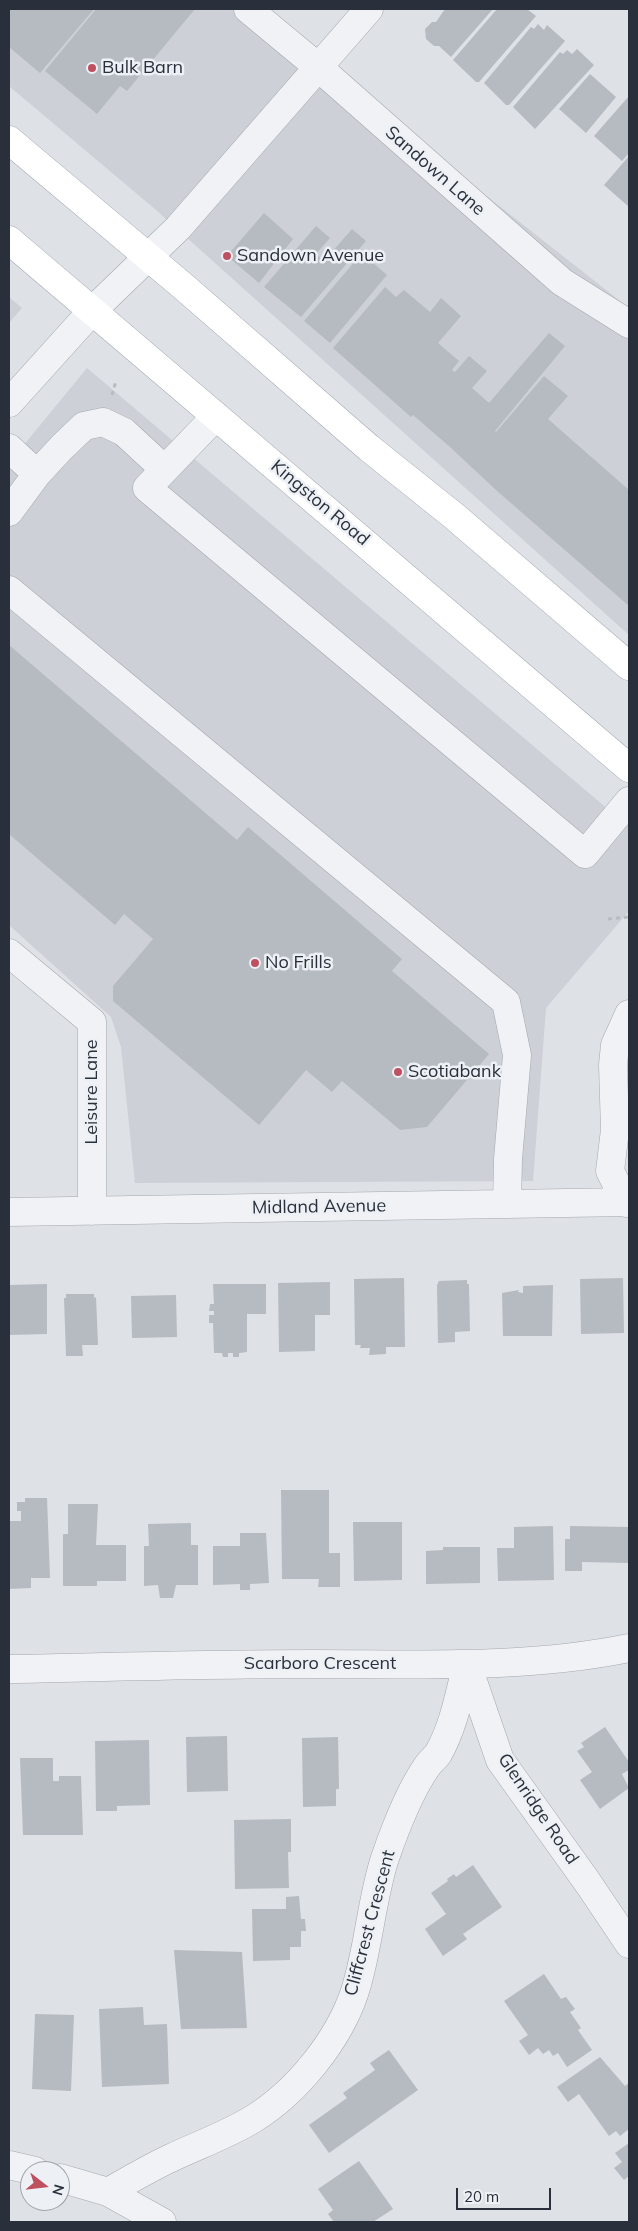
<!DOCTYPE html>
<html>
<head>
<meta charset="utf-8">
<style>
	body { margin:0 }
	#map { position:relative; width:638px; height:2231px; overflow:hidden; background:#dee1e6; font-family:Mulish,sans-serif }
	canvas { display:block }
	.frame { position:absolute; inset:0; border:10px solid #29303b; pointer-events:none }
	.north { position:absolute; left:20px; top:2161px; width:50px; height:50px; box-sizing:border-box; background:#edf0f4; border:1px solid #9fa3aa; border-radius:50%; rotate:106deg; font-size:14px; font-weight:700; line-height:20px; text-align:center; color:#29303b }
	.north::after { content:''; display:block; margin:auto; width:18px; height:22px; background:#bf5060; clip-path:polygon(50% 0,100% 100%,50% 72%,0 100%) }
	.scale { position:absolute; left:456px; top:2188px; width:95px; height:22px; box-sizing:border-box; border:2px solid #29303b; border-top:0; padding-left:6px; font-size:15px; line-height:18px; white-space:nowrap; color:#29303b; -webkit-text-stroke:4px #edf0f4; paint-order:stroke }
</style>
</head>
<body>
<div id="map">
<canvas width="638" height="2231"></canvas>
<div class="frame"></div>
<div class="north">N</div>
<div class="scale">20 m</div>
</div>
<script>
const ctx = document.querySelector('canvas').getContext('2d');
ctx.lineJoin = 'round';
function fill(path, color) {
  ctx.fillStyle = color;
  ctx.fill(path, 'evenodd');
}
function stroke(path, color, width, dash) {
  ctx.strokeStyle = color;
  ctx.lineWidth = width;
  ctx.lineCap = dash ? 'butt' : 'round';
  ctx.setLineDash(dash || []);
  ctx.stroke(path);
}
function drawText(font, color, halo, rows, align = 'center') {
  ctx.font = font + ' Mulish,sans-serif';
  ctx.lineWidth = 5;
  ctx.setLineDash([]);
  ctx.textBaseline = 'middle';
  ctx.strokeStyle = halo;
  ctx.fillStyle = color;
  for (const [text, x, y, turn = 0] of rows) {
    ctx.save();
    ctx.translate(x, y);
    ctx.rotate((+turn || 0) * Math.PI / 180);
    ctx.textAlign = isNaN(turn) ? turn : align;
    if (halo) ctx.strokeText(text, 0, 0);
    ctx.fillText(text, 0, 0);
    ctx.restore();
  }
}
fill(new Path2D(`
	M9,9H258L381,113L629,308V635L156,210L9,86Z
	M9,297L22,308L9,323Z
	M87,368L629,827V911L546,1008L533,1181L135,1183L121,1047L111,1017L9,925V463Z`), '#cdd0d7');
fill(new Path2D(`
	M9,9H94L40,73L9,47Z
	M96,9H195L127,91L120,86L97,114L45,71Z
	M445,9H493L451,57L439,46H434L426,39L425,29L432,22H436Z
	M497,9H527L536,16L479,82H476L453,60Z
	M538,24L544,30L547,25L565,41L509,105H506L484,83L531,27L534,29Z
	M577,49L594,65L535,129L513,107L560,52L563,54L567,50L572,54Z
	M590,74L616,97L586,133L559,109Z
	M629,96V153L622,161L594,136Z
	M629,156V207L604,185Z
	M264,213L293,239L259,283L227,256Z
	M316,226L330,238L316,254L324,261L352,229L366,241L301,317L264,287Z
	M362,253L387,275L330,343L304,321Z
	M385,287L396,297L404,290L430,312L441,298L461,316L438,343L459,361L452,370L455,372L469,356L487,371L472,388L489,403L549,333L565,346L495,431L496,432L544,376L568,396L548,419L629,490V606L496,490L450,447L413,415L411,417L333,348Z
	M9,645L237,840L248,827L402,959L392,971L489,1054L427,1127L400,1130L342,1081L332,1092L306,1070L259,1125L113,1001V986L153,939L124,914L115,925L9,834Z
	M404,1278L405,1347H386V1354L369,1355L370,1348H360L361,1345H355L354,1279Z
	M623,1278L624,1333L581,1334L580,1279Z
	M467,1280V1284H469L470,1331L455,1332V1342L438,1343L437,1285L439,1281Z
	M330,1282V1315H315V1351L279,1352L278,1283Z
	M47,1284V1334L9,1335V1285Z
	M213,1284H266V1314H247V1352L239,1353V1357H233V1353H228V1357H223L222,1353H214L213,1323H209V1315H214V1311H209L210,1304H214Z
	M553,1285L552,1336H503L502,1293L519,1290L518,1292L523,1293V1286Z
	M66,1294H94V1298L96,1297L98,1345H82L83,1356H66L64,1298H66Z
	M176,1295L177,1337L132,1338L131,1296Z
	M281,1490H329V1553H340V1587H318L319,1579H282Z
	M25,1498H47L50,1578H31V1588L9,1589V1521H21V1511H17V1502H25Z
	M68,1504H98L96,1545H126V1581H97V1586H63V1534H68Z
	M353,1522H402V1580L354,1581Z
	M191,1523V1545H198V1585H176L173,1598H160L158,1585L144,1586V1546H149L148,1524Z
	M553,1526L554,1580L498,1581L497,1548H514V1527Z
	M570,1526L629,1527V1563L582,1562V1571H565V1539H570Z
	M240,1533H266L269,1583L250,1584V1590H240V1584L213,1585V1546H240Z
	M443,1547H480V1583L426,1584V1551L443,1550Z
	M605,1727L629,1762V1770L622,1774L629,1788L600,1809L580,1780L592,1772L577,1751L584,1747L581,1743Z
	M227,1736L228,1791L187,1792L186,1737Z
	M338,1737L339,1789H336V1806L303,1807L302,1738Z
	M149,1740L150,1805L117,1806V1811H96L95,1741Z
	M20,1758H53V1781H59V1776H81L83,1835H23Z
	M291,1819V1852H288L289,1888L235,1889L234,1820Z
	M473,1865L502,1907L463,1934L467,1939L443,1956L425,1929L446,1914L431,1893L448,1881L447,1879L454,1874L456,1877Z
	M299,1896L301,1919H305L306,1931H301V1947H290V1960L253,1961L252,1909H286V1897Z
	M174,1950L242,1952L247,2028L181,2029Z
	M544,1974L561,1999L566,1997L575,2009L570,2012L581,2028L578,2030L592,2050L567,2067L558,2053L553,2056L549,2050L543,2054L538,2048L529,2055L519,2041L528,2035L504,2001Z
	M143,2007L144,2025L167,2024L169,2084L102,2087L99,2009Z
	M35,2014L74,2015L71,2091L32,2089Z
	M389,2050L418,2090L329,2153L309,2125L347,2098L343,2093L375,2070L370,2063Z
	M600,2057L625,2086L629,2083V2129L620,2136L616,2131L609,2136L579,2094L568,2102L557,2087Z
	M629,2143V2176L624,2180L614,2168L622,2162L615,2153Z
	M359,2161L393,2209L373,2222H334L328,2214L333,2210L318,2189Z`), '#b6bbc2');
const minor = new Path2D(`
	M248,9L318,67L562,282L629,324
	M9,403L92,311L178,228L369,9
	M216,416L147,488L585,854L629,801
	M9,448L37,474L9,512
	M37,474L62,447L84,426L103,422L124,432L164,469
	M9,590L506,1002L517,1055L508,1159L507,1204
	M9,953L92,1022V1211
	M626,1203L610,1171L615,1130L613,1065L615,1045L629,1014
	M9,1212L629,1202
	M467,1664L500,1760L588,1883L629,1944
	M9,1669C111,1667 213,1664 316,1664C421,1664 526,1669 629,1648
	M9,2165L35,2171
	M60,2178L108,2192L162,2222
	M108,2192C128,2181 149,2168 171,2158C198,2145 227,2135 253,2119C297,2092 339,2040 355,1991C369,1947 371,1901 385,1858C395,1829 410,1790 428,1765C431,1761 435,1758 438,1754C454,1726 459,1695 467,1664`);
const major = new Path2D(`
	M9,140L184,287L369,448L454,516L629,666
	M9,240L629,768`);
stroke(minor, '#a4a8af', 29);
stroke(major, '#9fa6b0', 29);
stroke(new Path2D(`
	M112,395L116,381
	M608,919L629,917`), '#b8bcc1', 3, [4, 4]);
stroke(minor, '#f0f2f5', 28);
stroke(major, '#fff', 28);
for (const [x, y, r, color] of [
	[92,68,5,"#bf5060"],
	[227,256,5,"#bf5060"],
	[255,963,5,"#bf5060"],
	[398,1072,5,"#bf5060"]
]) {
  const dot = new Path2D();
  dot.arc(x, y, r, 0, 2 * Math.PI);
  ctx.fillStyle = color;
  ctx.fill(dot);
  stroke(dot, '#edf0f4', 2);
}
drawText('18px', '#29303b', '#edf0f4', [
	["Bulk Barn",102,68],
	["Sandown Avenue",237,256],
	["No Frills",265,963],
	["Scotiabank",408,1072]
], 'left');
drawText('18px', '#29303b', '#edf0f4', [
	["Sandown Lane",435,171,41],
	["Kingston Road",320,503,40],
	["Leisure Lane",92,1092,-90],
	["Midland Avenue",319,1207,-1],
	["Scarboro Crescent",320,1664],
	["Glenridge Road",538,1809,56],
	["Cliffcrest Crescent",370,1923,-75]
]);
</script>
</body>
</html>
